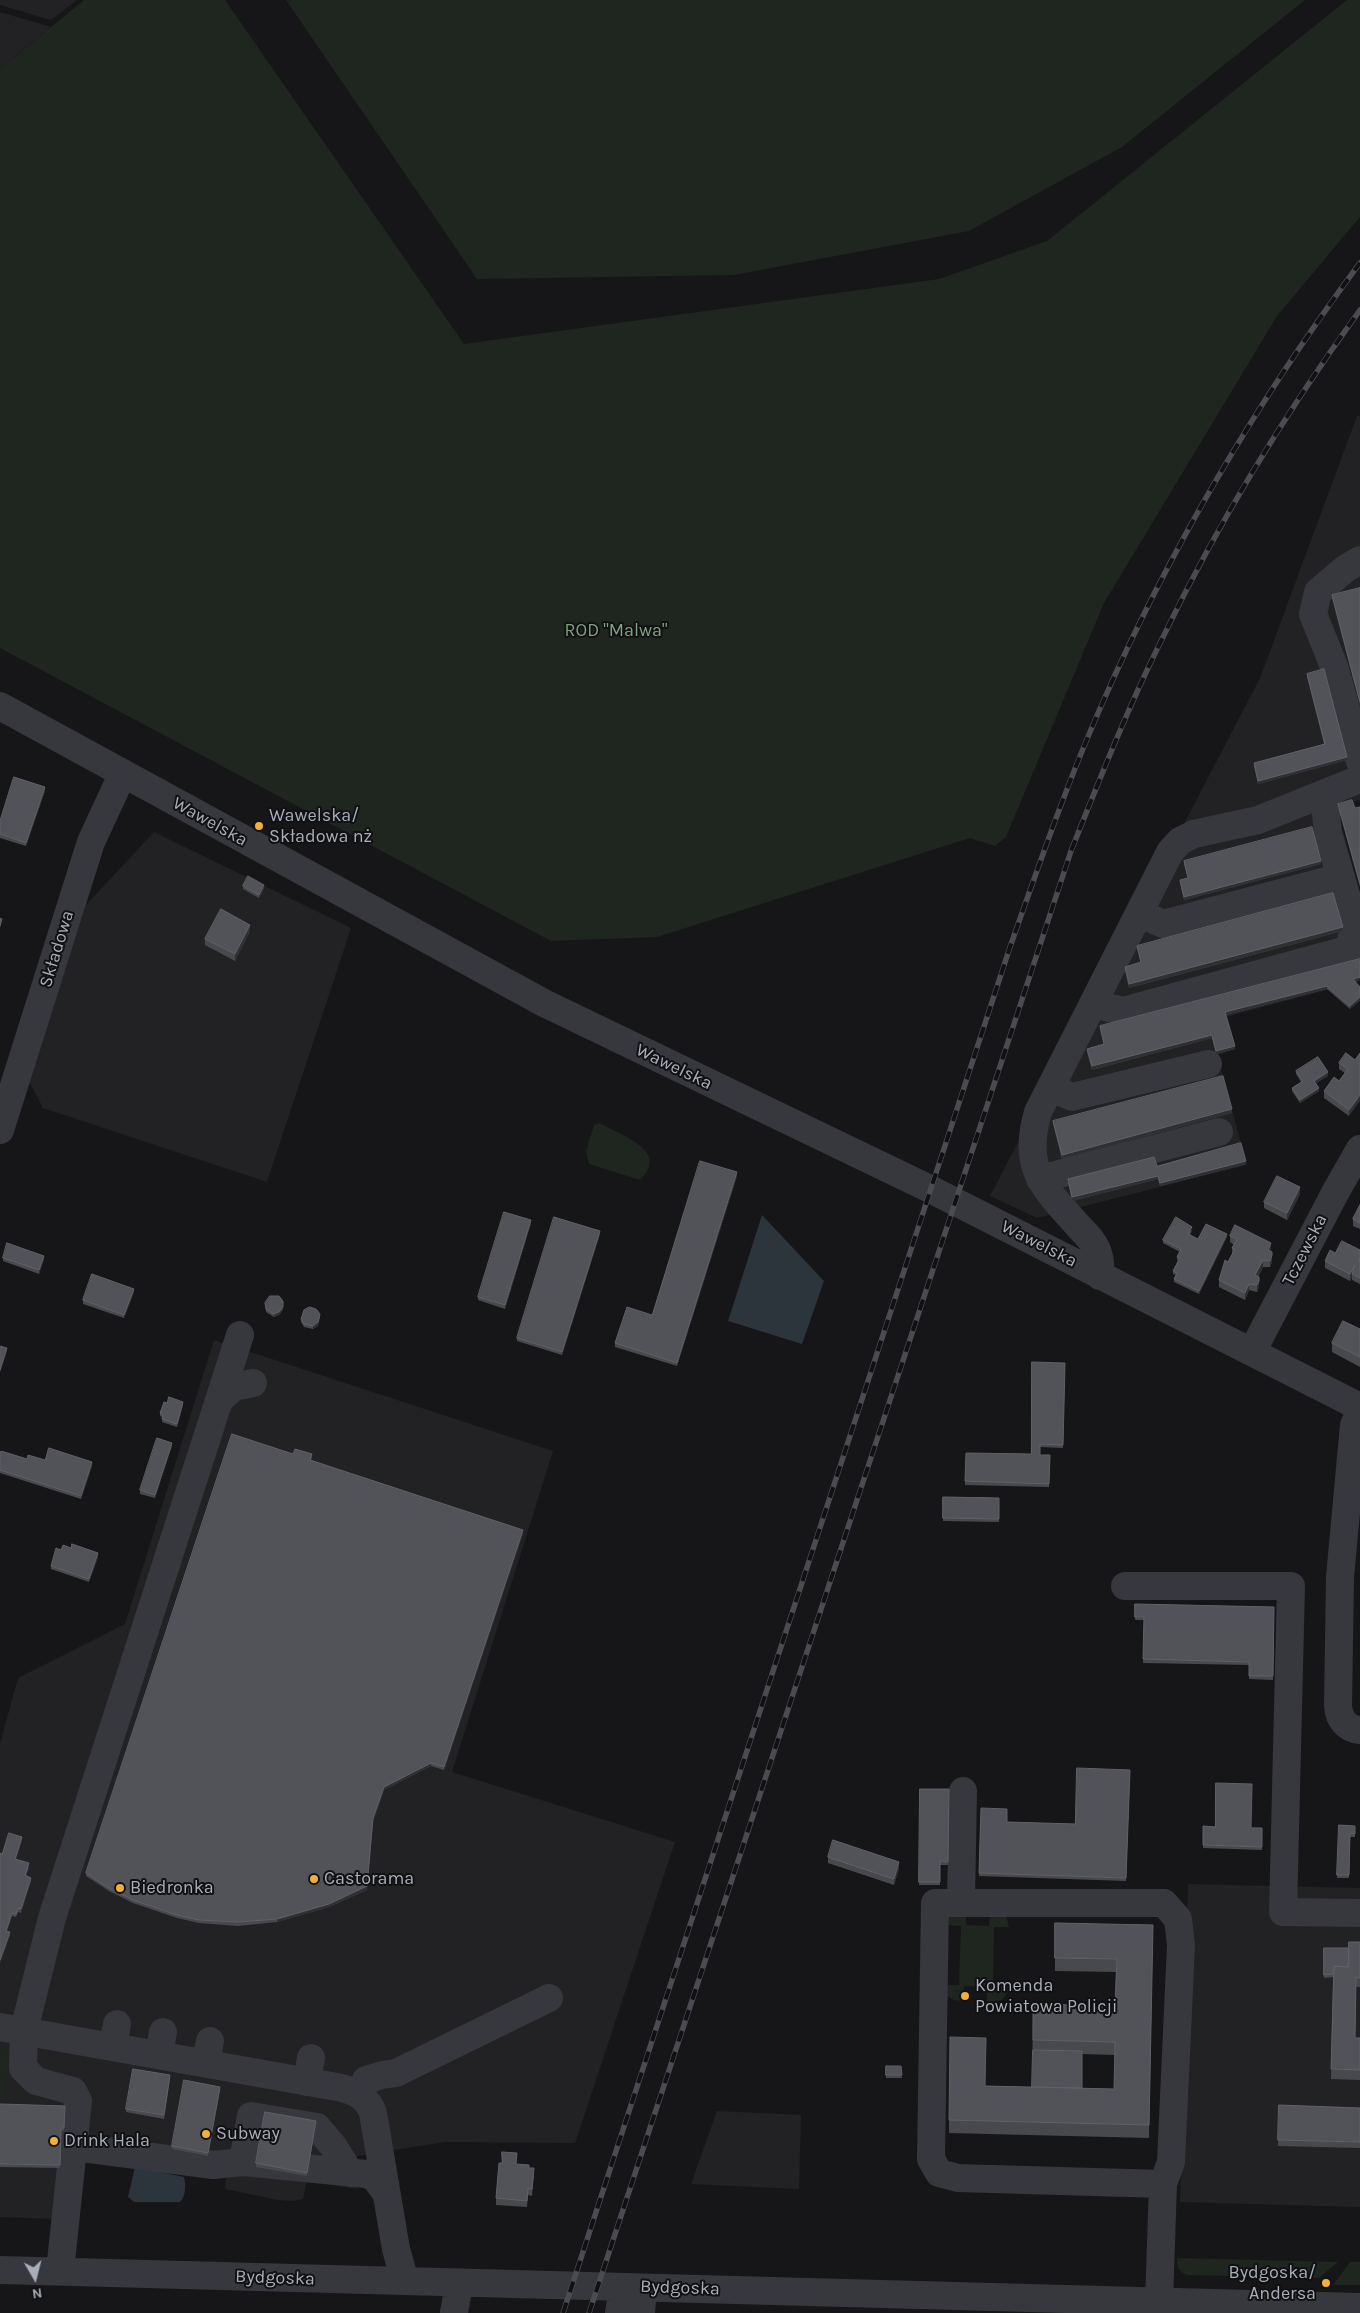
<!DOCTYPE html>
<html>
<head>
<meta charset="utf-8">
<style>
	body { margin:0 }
	#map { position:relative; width:1360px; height:2313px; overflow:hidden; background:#161618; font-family:Karla,sans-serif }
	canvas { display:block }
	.north { position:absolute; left:10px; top:2253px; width:50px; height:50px; -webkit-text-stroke:4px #111113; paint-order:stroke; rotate:172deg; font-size:14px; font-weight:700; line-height:20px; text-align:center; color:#a8adb8 }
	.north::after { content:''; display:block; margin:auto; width:18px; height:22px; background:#a8adb8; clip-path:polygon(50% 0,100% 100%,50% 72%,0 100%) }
</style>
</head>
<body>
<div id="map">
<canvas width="1360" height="2313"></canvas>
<div class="north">N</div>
</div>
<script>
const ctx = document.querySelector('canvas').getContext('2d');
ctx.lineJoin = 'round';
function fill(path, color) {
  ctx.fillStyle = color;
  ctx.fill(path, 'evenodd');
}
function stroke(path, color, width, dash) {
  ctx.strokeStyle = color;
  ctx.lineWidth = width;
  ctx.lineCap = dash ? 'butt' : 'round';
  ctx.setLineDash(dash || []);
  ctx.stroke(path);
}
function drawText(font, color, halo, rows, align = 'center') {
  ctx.font = font + ' Karla,sans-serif';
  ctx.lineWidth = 4;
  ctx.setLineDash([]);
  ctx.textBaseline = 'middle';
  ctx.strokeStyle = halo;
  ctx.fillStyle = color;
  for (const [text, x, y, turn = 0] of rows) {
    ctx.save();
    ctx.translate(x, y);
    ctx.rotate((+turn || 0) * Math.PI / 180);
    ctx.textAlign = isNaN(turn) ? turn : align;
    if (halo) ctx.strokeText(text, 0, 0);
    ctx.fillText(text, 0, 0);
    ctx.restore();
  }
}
fill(new Path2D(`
	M0,0H77L51,20L0,5Z
	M0,12L51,27L0,69Z
	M1357,416H1360V800L1336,806L1360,891V981L1226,1017L1235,1049L1217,1055L1247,1165L1037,1218L990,1196L1260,678Z
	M154,832L351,928L267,1182L43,1108L29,1081L86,905Z
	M214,1340L553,1451L452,1772L675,1842L575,2143L445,2142L357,2156V2189L307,2181L303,2199L293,2201L278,2200L225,2189L226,2178L169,2168L89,2136L54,2219L0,2217V1744L18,1678L125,1624Z
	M1188,1884L1360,1888V2207L1180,2202Z
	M717,2111L801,2115L799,2189L691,2184Z`), '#222225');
fill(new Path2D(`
	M84,0H225L464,344L939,279L1047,241L1347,0H1360V217L1277,316L1104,603L1006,837L995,846L970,838L657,937L551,941L0,648V69Z
	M286,0H1305L1122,147L969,231L734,275L477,279Z
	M599,1123C621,1135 671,1151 640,1180L589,1164L586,1151L594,1125Z
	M966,1911V1925L989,1926L990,1911L1006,1915L1009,1927H994L993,1986L1008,1987L1007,1993L1002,2000L987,2002V1987L964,1986L963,2001L954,2000L947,1996L944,1985H959L961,1926L946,1925L948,1916Z
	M0,2048L12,2051L3,2094H0Z
	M1177,2258L1338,2262L1319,2278L1188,2275C1178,2272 1177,2267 1177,2258Z
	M1350,2262H1360V2285H1333Z`), '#1e261f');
fill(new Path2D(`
	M762,1215L824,1281L802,1344L728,1321Z
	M135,2167L184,2177C186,2185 186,2196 180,2202H134L128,2197Z`), '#2c353c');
stroke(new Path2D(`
	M1360,560L1345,569L1318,592L1313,614L1335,669L1360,761
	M0,706L544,1003L930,1189L1360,1407
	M1139,913L1163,924L1341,877
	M1093,1004L1123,1011L1350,949L1354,923L1328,833L1324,794
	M1051,1088L1072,1097L1208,1064
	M0,1130L91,842L123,773
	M1040,1179L1219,1132
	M1100,1276C1100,1270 1101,1263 1099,1257C1097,1245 1088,1236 1080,1228C1045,1188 1021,1170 1038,1112L1170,852L1180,841L1194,834L1258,820L1360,779
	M1252,1352L1335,1193L1360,1149
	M219,1400L234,1387L253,1383
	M1360,1412L1354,1425L1340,1577L1338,1706C1339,1719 1346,1729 1360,1730
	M1125,1586H1291L1283,1912L1360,1913
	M961,1903L963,1791
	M0,2027L337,2087C353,2090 367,2096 373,2113L396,2249L405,2281
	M113,2046L117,2024
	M159,2055L163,2032
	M206,2063L210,2041
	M366,2080L382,2075L396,2073L549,1998
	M307,2082L311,2058
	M74,2147L213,2165L243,2162L366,2174L375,2178L386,2193
	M243,2162L251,2116L317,2127L334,2147L350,2173
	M0,2270L1360,2307
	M60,2271L78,2101L73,2091L36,2081L23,2068L24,2030L52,1918L240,1335
	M1159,2302L1163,2184L1171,2162L1181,1945L1178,1919L1164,1903H935L931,2159L939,2173L958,2178L1163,2184
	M454,2313L459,2284
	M619,2313L623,2287
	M641,2313L643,2288`), '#37383d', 28);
const rail = new Path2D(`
	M563,2313L1010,947C1039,865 1067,783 1102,704C1171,547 1258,400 1360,263
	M589,2313L1071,851C1100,778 1129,705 1164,635C1219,521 1286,412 1360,310`);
stroke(rail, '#4a4c52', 5.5);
stroke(rail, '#111113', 4, [11]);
fill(new Path2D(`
	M1360,588V705L1332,598V595Z
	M1307,674L1347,760L1258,784L1254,766V763L1324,744L1307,677Z
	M45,791L26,846L0,838V821Z
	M1338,804L1355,808L1360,807V887L1338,807Z
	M1184,861L1321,864L1184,900L1180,883V880L1188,878L1184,864Z
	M243,886L264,888L259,898L243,889Z
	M250,931L235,961L205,945V939Z
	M1343,931L1129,988L1125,970V967L1141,963L1137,949V946Z
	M1360,980L1355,982L1350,1009L1327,989L1226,1015L1235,1049L1216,1054L1212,1038L1092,1070L1087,1052V1049L1104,1044L1100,1029V1026Z
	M1355,1060L1349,1116L1324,1098V1091L1339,1081L1345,1073L1339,1069V1063Z
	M1296,1071L1328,1076L1316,1083L1319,1091L1300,1103L1292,1091V1088L1301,1082L1296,1074Z
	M1232,1113L1062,1159L1053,1124V1121Z
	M1246,1164L1160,1186L1158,1179L1072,1201L1068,1182V1179L1157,1166Z
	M737,1176L677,1366L615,1347V1343L652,1315Z
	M1300,1194L1287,1220L1264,1208V1202Z
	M1360,1205V1229L1353,1226V1219Z
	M531,1223L505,1309L478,1300V1297Z
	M1192,1230L1190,1235L1198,1239L1227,1237L1199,1294L1174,1282V1279L1176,1275L1173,1274V1271L1178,1260H1177V1257L1180,1252L1163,1243V1240Z
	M600,1234L562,1355L517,1341V1338Z
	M1230,1236L1271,1250L1270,1251L1272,1262L1270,1267H1263L1258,1277L1259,1287L1257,1292L1249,1290L1245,1300L1219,1287V1280L1232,1254V1248L1234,1245L1230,1242Z
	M1360,1250V1284L1352,1280V1277L1350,1281L1325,1268V1261L1335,1253Z
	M3,1258L44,1259L39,1274L3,1261Z
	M134,1292L124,1318L83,1304V1300Z
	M265,1303L283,1310L279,1315L274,1317L266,1312Z
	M320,1317L318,1326L313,1329L304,1327L301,1322V1319Z
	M1360,1329V1367L1332,1352V1343Z
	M1065,1363L1063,1448L1040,1447V1455H1050L1049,1487L965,1485L966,1453L1031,1454Z
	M183,1405L177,1427L162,1422L163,1417L160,1416V1413Z
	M172,1446L155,1498L140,1494V1490Z
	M0,1453L27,1459L45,1460L92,1466L81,1499L0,1473Z
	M293,1454L312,1457L311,1460L523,1533L444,1770L431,1766L384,1790L373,1822L367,1890L329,1907L277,1922L238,1926L199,1923L177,1918L133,1903L109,1891L86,1876V1873Z
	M943,1497L999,1498V1522L943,1521Z
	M71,1548L98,1557L89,1582L51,1569V1566L61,1550Z
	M1135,1604L1274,1607L1273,1680L1249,1679V1665L1143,1663L1144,1620H1135Z
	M1130,1770L1126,1881L979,1876L981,1808L1007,1822L1075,1824Z
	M920,1789H949L948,1865H940V1885H919Z
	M1339,1825L1355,1826V1837H1350L1349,1878H1337Z
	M1203,1826L1262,1828V1850L1203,1848Z
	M22,1841L16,1859L29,1867L26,1876L31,1881L21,1913L18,1912L16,1917L12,1916L7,1931L10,1935L0,1963V1853L2,1854Z
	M828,1857L899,1869L894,1885L828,1863Z
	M1055,1923L1153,1925L1149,2138L949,2133V2120L985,2086L1032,2087L1033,2004L1115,2006L1116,1972L1055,1971ZM1082,2054L1115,2055L1114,2089L1082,2088Z
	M1360,1942V1987H1356L1355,2038H1360V2080L1331,2079L1333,1977L1324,1978V1948H1349Z
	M886,2066H901L902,2078H886Z
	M170,2078L164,2119L126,2112V2109Z
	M220,2090L208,2156L172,2149V2146Z
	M0,2104L65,2106L64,2131H61L60,2168L0,2167Z
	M1279,2105L1360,2108V2148L1278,2146Z
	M316,2124L307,2176L256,2167V2163Z
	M502,2163L517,2164L529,2168L534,2175L532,2196L528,2195L527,2207L496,2205V2198Z`), '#47494d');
fill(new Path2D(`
	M1347,757V760L1258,784V781Z
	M45,787V791L26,846V843Z
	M1321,861V864L1184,900V897Z
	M264,885V888L259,898V895Z
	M250,925V931L235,961V954Z
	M1343,927V931L1129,988V984Z
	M1360,977V980L1353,982V979Z
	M1327,986V989L1225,1015V1012Z
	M1360,997V1001L1350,1009V1006Z
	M1212,1035V1038L1092,1070V1066Z
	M1235,1046V1049L1216,1054V1051Z
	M1328,1072V1076L1314,1084V1081Z
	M1319,1088V1091L1300,1103V1100Z
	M1360,1095V1101L1349,1116V1110Z
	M1232,1109V1113L1062,1159V1155Z
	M1246,1161V1164L1160,1186V1183Z
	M737,1172V1176L677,1366V1363Z
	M1158,1176V1179L1072,1201V1197Z
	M1300,1187V1194L1287,1220V1213Z
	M531,1220V1223L505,1309V1305Z
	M600,1231V1234L562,1355V1352Z
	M1227,1234V1237L1199,1294V1291Z
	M1271,1243V1250L1268,1256V1250Z
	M1272,1255V1262L1270,1267V1261Z
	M44,1256V1259L39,1274V1270Z
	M1263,1260V1267L1255,1282V1275Z
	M1355,1265L1352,1274V1277L1350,1281V1274Z
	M1259,1281V1287L1257,1292V1285Z
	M1249,1284V1290L1245,1300V1293Z
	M134,1289V1292L124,1318V1315Z
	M283,1307V1310L279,1315L274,1317V1314Z
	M320,1314L318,1326L313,1329V1326Z
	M7,1348V1351L0,1373V1370Z
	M183,1402V1405L177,1427V1424Z
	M172,1443V1446L155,1498V1495Z
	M92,1462V1466L81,1499V1496Z
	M523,1530V1533L444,1770V1767Z
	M98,1553V1557L89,1582V1579Z
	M431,1763V1766L384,1790L373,1822L367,1890L329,1907L277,1922V1919L373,1818L384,1787Z
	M22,1837V1841L15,1862V1859Z
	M899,1862V1869L894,1885V1879Z
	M31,1878V1881L21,1913V1909Z
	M12,1913V1916L6,1934V1931Z
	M10,1932V1935L0,1963V1960Z
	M220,2087V2090L208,2156V2153Z
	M316,2121V2124L307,2176V2173Z`), '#2f3033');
const building = new Path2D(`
	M1360,588V702L1332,595Z
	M1324,669L1347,757L1258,781L1254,763L1325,744L1307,674Z
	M14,777L45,787L26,843L0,834V821Z
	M1352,800L1355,808L1360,807V884L1338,804Z
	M1312,827L1321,861L1184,897L1180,880L1188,878L1184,861Z
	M248,876L264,885L259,895L243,886Z
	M1333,893L1343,927L1129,984L1125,967L1141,962L1137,946Z
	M221,909L250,925L235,954L205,939Z
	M0,918L2,919L0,926Z
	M1360,959V977L1353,979L1360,987V997L1350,1006L1327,986L1225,1012L1235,1046L1216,1051L1212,1035L1092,1066L1087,1049L1104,1044L1100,1026Z
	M1346,1053L1355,1060L1360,1053V1095L1349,1110L1324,1091L1334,1077L1339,1081L1348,1069L1339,1063Z
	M1318,1057L1328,1072L1314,1081L1319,1088L1300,1100L1292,1088L1303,1081L1296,1071Z
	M1223,1076L1232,1109L1062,1155L1053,1121Z
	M1241,1143L1246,1161L1160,1183L1158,1176L1072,1197L1068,1179L1154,1157L1157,1166Z
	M700,1161L737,1172L677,1363L615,1343L627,1307L652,1315Z
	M1277,1176L1300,1187L1287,1213L1264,1202Z
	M1360,1205V1223L1353,1219Z
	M504,1212L531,1220L505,1305L478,1297Z
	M554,1217L600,1231L562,1352L517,1338Z
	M1176,1217L1192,1227L1188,1234L1198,1239L1206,1224L1227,1234L1199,1291L1174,1279L1177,1273L1173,1271L1180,1258L1177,1257L1181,1249L1163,1240Z
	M1235,1225L1271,1243L1268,1250L1272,1252V1255L1270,1261L1263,1260L1255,1275L1259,1277V1281L1257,1285L1249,1284L1245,1293L1219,1280L1225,1260L1228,1262L1235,1249L1232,1248L1237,1239L1230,1236Z
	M1342,1241L1360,1250V1257L1359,1261L1360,1258V1278L1352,1274L1355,1265L1350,1274L1325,1261L1330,1250L1335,1253Z
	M7,1243L44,1256L39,1270L3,1258Z
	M92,1274L134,1289L124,1315L83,1300Z
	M270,1296H279L283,1301V1307L279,1312L274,1314L266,1309L265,1303Z
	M310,1307L316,1309L320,1314L318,1322L313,1326L304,1324L301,1319L304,1310Z
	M1343,1321L1360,1329V1357L1332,1343Z
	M0,1346L7,1348L0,1370Z
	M1032,1362L1065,1363L1063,1445L1040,1444V1455H1050L1049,1484L965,1481L966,1453L1031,1454Z
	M169,1397L183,1402L177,1424L162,1419L163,1414L160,1413L164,1402L167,1403Z
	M232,1434L293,1454L295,1449L312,1454L310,1460L523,1530L444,1767L431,1763L384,1787L373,1818L367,1886L329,1904L277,1919L238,1922L199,1920L177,1915L133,1900L109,1888L86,1873Z
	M157,1438L172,1443L155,1495L140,1490Z
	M49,1448L92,1462L81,1496L0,1470V1453L1,1451L27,1459L28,1455L45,1460Z
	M943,1497L999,1498V1519L943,1518Z
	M72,1544L98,1553L89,1579L51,1566L56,1548L61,1550L63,1545L71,1548Z
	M1135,1604L1274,1607L1273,1676H1249V1662L1143,1659L1144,1617H1135Z
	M1077,1768L1130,1770L1126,1878L979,1873L981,1808L1007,1809V1822L1075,1824Z
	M1216,1783L1252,1784L1251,1828H1262V1847L1203,1845V1826L1215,1827Z
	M920,1789H949L948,1862L940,1861V1882H919Z
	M1339,1825L1355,1826V1834L1350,1833L1349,1875H1337Z
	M9,1833L22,1837L15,1859L29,1863L25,1875L31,1878L21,1909L18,1908L16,1914L12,1913L6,1931L10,1932L0,1960V1853L2,1854Z
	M833,1840L899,1862L894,1879L828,1857Z
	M1055,1923L1153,1925L1149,2125L949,2120L950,2037L986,2038L985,2086L1114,2089L1115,2042L1033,2040V2004L1115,2006L1117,1959L1055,1958Z
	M1349,1942H1360V1978L1356,1977L1355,2038H1360V2070L1331,2069L1334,1966L1348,1967Z
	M1324,1948H1349L1348,1967L1334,1966L1333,1974L1324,1975Z
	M1033,2050L1082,2051V2088L1032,2087Z
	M886,2066H901L902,2075H886Z
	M133,2069L170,2075L164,2115L126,2109Z
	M184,2080L220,2087L208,2153L172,2146Z
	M0,2104L65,2106L64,2128H61L60,2165L0,2164Z
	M1279,2105L1360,2108V2142L1278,2140Z
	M265,2112L316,2121L307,2173L256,2163Z
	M502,2152L517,2153L516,2164L529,2165V2168H534L532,2189H528L527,2201L496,2198L499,2163H502Z`);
fill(building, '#525359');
stroke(building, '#5f6168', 1);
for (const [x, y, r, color] of [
	[259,826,5,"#f2b134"],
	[314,1879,5,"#f2b134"],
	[120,1888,5,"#f2b134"],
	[965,1996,5,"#f2b134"],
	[206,2134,5,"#f2b134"],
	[54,2141,5,"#f2b134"],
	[1326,2283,5,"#f2b134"]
]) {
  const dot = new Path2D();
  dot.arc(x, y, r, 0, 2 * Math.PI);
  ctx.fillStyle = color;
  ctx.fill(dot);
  stroke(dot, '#111113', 2);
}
drawText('18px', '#7fa381', '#111113', [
	["ROD \"Malwa\"",616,631]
]);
drawText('18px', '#a8adb8', '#111113', [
	["Wawelska/",269,816],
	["Składowa nż",269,837],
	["Castorama",324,1879],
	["Biedronka",130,1888],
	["Komenda",975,1986],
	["Powiatowa Policji",975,2007],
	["Subway",216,2134],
	["Drink Hala",64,2141],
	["Bydgoska/",1316,2273,"right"],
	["Andersa",1316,2294,"right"]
], 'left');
drawText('18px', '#a8adb8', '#111113', [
	["Wawelska",210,822,29],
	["Składowa",57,949,-73],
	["Wawelska",674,1067,26],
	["Wawelska",1039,1244,27],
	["Tczewska",1305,1250,-63],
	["Bydgoska",275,2278,2],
	["Bydgoska",680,2288,2]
]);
</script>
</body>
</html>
